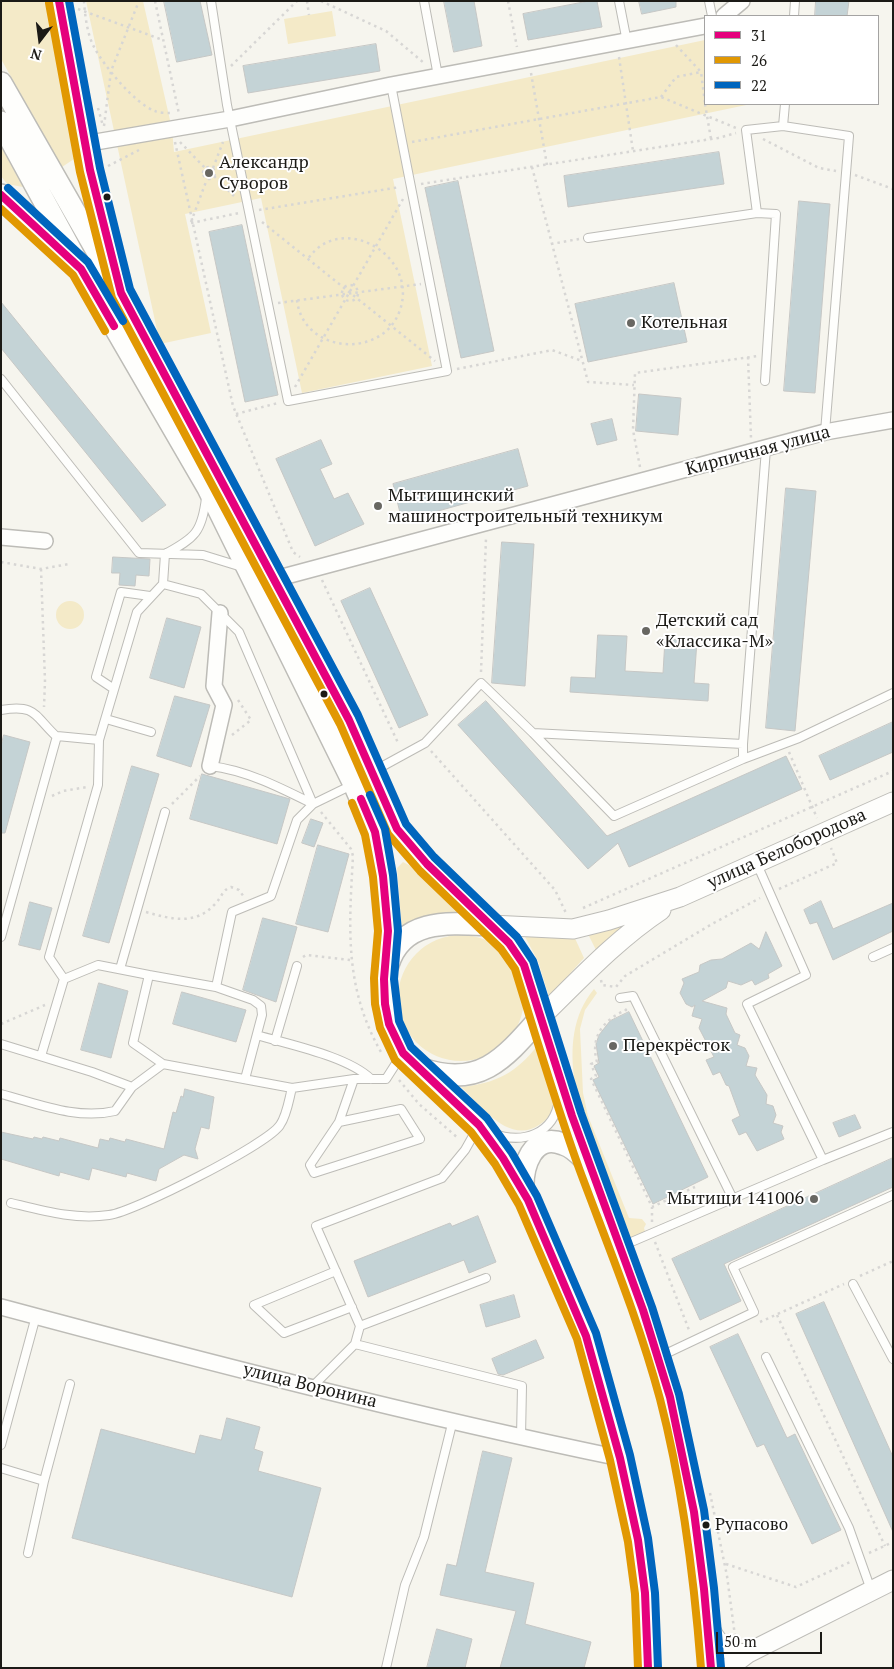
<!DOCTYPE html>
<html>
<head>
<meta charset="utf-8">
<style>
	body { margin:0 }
	#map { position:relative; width:894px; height:1669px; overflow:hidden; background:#f6f5ee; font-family:"PT Serif",serif }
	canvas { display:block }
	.frame { position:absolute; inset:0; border:2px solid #1b1a16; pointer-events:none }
	.legend { position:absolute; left:704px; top:15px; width:175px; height:90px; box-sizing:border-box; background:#fff; border:1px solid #a4a3a2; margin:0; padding:6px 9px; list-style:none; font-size:15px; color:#1b1a16 }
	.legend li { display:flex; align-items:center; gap:10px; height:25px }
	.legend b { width:25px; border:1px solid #a4a3a2 }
	.north { position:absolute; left:15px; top:15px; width:50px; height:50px; -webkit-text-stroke:4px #fff; paint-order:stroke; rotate:195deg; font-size:14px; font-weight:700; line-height:20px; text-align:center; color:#1b1a16 }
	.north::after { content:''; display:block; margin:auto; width:18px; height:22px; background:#1b1a16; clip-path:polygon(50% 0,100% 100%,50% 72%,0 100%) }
	.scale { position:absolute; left:716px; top:1632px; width:106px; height:22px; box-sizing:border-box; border:2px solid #1b1a16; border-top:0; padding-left:6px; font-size:15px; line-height:18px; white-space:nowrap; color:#1b1a16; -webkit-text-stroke:4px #fff; paint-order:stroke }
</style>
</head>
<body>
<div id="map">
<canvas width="894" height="1669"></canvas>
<div class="frame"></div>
<ul class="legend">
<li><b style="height:6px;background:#e5007d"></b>31</li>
<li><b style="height:6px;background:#e19802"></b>26</li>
<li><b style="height:6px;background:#0065bd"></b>22</li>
</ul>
<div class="north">N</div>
<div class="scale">50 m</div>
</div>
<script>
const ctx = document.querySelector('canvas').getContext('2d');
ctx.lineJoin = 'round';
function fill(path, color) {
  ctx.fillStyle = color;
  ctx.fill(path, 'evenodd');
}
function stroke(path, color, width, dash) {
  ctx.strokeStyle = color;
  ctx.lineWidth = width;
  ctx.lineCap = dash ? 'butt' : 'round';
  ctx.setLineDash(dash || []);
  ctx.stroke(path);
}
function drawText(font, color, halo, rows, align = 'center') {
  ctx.font = font + ' "PT Serif",serif';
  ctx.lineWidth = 4;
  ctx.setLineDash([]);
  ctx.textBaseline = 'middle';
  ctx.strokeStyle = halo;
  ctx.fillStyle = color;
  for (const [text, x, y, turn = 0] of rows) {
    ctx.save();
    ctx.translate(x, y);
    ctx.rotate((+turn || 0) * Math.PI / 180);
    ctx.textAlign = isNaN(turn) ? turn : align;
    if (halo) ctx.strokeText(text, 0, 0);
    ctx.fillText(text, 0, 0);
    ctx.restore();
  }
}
fill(new Path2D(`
	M1,1H47L74,159L62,167L1,59Z
	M86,1H143L172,129L174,152L705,40V104H751L393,179L432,366L302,393L261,198L185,214L211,333L160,344Z
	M332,11L336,36L288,44L284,19Z
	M1,146L23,187L7,184L1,176Z
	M56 615a14 14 0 1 1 28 0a14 14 0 1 1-28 0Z
	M403,862L411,866L465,911L431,915L402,932L397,868Z
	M623,926L625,929L596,950L588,934Z
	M523,933L573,934L584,958L549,997L538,961Z
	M398 998a63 63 0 1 1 126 0a63 63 0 1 1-126 0Z
	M594,989L597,993L585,1010L580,1029L583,1093L588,1116L629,1218L642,1219L646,1224L644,1228L646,1235L631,1239C629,1235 629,1230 626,1225C618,1212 611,1193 605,1178C582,1124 551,1040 594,989Z
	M538,1045L554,1103C553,1113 548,1119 539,1125C509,1145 481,1106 461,1087C497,1083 516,1073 538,1045Z`), '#f4eac8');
const building = new Path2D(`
	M164,1H200L212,55L177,62Z
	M444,1H474L482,46L454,52Z
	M589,1H597L602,27L528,40L523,14Z
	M639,1H676V7L642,14Z
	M816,1H849L847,16H815Z
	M376,44L380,71L248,93L243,66Z
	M719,152L724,184L568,207L564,176Z
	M458,181L494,351L461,358L425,188Z
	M799,201L830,204L815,393L784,391Z
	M242,225L278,395L245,402L209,232Z
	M674,283L687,342L588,362L575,304Z
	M1,302L166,505L142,522L1,348Z
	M639,394L681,398L678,435L636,431Z
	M612,419L617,440L597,445L591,424Z
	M321,440L332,464L320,469L334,499L348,493L364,524L315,546L276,459Z
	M518,449L528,486L402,521L393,484Z
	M786,488L816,491L795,731L766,728Z
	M502,542L534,544L525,686L492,683Z
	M113,557L150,559L149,576L136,575L135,586L119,585L120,573H112Z
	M370,588L428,715L399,728L341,601Z
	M167,618L201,627L184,688L150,678Z
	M598,635L627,636L625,671L663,673L665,639L697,641L694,683L709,684L708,701L570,692L571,677L595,678Z
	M175,696L210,705L191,767L157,756Z
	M486,701L607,836L786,756L802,789L629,867L618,843L588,869L458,725Z
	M893,722V752L830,780L819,756Z
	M4,735L30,742L5,833H1V746Z
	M132,766L159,774L109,943L83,936Z
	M202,774L290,799L277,844L190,819Z
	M311,819L323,823L314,847L302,843Z
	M318,845L349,854L328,932L296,924Z
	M821,901L833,929L893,903V931L833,960L817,922L810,924L804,910Z
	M30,902L52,908L40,950L19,945Z
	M263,918L297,927L276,1002L243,990Z
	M766,932L782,966L768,974L769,978L755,985L752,980L741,985L728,981L726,988L702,1001L727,1008L726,1014L735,1033L740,1035L737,1045L745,1048L749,1056L746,1066L757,1068L755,1075L767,1095L766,1104L773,1106L776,1115L773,1123L783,1126L781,1132L784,1139L757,1151L746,1132L739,1135L732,1120L740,1116L729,1086L726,1085L720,1072L713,1075L706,1060L714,1057L699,1028L702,1019L692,1016L695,1005L692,1007L686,1004L680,993L684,983L682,979L699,972L700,965L711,960L722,959L751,943L759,949Z
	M99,983L128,991L111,1058L81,1050Z
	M182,992L246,1010L236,1042L173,1024Z
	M629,1012L708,1177L653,1204L593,1080L599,1077L594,1066L599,1063L596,1044L599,1035L610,1021Z
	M185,1089L214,1097L209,1129L201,1127L195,1149L198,1159L184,1155L159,1169L156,1181L127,1173L126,1177L92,1168L89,1180L60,1172L59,1176L1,1159V1132L33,1139L34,1137L42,1139L43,1137L59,1141L60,1138L98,1148L100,1139L109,1141L110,1138L125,1142L126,1139L164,1149L173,1112L176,1113L181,1096L183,1097Z
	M855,1115L861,1128L839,1137L833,1123Z
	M893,1158V1187L724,1264L741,1301L700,1320L672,1259Z
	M478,1216L496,1262L469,1273L464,1260L368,1297L354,1261L450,1223L452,1226Z
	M514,1295L520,1317L486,1327L480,1305Z
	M824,1302L893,1457V1532L796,1314Z
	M738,1334L787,1438L795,1434L841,1530L812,1544L764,1444L757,1447L710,1347Z
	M536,1340L544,1358L503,1375L498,1374L492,1359Z
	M227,1418L260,1427L254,1449L263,1452L258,1471L321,1488L292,1597L72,1538L101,1429L195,1454L200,1435L221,1440Z
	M483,1451L512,1458L485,1572L534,1583L525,1624L591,1642L584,1668H500L516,1611L440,1595L447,1564L456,1566Z
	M437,1629L472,1639L465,1668H427Z`);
fill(building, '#c4d3d6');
stroke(building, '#c6c7c5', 1);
const service = new Path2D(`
	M211,1L227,105L288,401L447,371L391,85
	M424,1L438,76
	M619,1L627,42
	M709,1L712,16
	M794,16L795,1
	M783,126L849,136L825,432
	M588,238L757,213
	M1,379L139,553L203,555L242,567
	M765,381L776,214L757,213L746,130L783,126L785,104
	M163,584L201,594L239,632L313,804C281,788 246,770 210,766
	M114,689L96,677L121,592L150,596
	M1,710C37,704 34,716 57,737
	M106,719L151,732
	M533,733L614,816L743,759V744
	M743,759L799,738L893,693
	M372,772L425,743L481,683L533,733L743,744L766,449
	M1,937L57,736L99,740L137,612L163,584L165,554C195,538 202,532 206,498
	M873,957L893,948
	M120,969L165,812
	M64,979L98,965L149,975
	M216,987L253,1000L261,1006L262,1015L245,1079
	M620,998L633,996L733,1199
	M257,1035C290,1045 347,1056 371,1079
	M275,1041L297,966
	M1,1044L92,1072L132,1087L163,1064L292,1088L354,1079H386L402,1054
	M41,1056L64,979L49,957L98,785L99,740
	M163,1064L133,1043L149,975L216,987L232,912L271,896L297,820L313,804L352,785
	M1,1094C39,1104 77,1120 115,1111L132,1087
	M339,1122L310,1165L314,1173L420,1139L401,1109L339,1122L354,1079
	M492,1133C523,1145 554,1134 559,1100
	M823,1160L893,1132
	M11,1203C44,1211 75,1220 109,1215C134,1212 268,1144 280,1125C287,1115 289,1099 292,1088
	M622,1246L823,1160L747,1004L806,975L757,864
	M336,1271L254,1305L284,1333L352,1307
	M853,1284L893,1359
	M360,1326L316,1226L442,1178L465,1150L478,1127
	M355,1344L360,1326L486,1278
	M659,1357L754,1312L733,1267L893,1195
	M766,1357L849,1528L871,1590
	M312,1387L355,1344L522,1386L521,1437
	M1,1445L36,1316
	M1,1468L44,1481L28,1553
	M44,1481L70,1384
	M386,1668L405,1585L424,1537L453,1420`);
const minor = new Path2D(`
	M724,16L742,1
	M84,144L230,119L391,85L705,26
	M1,537L45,541
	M275,579L825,432L893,420
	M210,766L224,705L214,686L220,613
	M1,1307C206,1362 412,1415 620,1458`);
const tertiary = new Path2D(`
	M491,925L573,929L609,920L680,897L893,802
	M541,1017C580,979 616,940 661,910
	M708,1622C713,1640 728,1657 748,1653
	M728,1668L748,1653L893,1580`);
const secondary = new Path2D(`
	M59,1L90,170L115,267
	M1,83L121,293L292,610L349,720L397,829L427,864L509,943L524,965C545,1032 565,1100 589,1166C613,1230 639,1294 659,1359C689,1459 704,1563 711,1668
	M1,122L81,269L208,488L354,784L375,832L383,876L388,931L384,979L385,1004L389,1024L403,1053L479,1125L503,1158L528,1200L586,1336L620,1458L638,1540L645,1593L648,1668
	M1,195L69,258
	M388,965C402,917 452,923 491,925
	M422,1069C480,1089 505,1058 541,1017
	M523,1190C522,1167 532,1132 563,1144C574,1147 581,1156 588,1163`);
stroke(service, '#bdbcb7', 10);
stroke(minor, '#bdbcb7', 18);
stroke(tertiary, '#bdbcb7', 21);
stroke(secondary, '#bdbcb7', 24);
stroke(new Path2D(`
	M84,1C85,15 87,34 94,47C104,66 135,104 155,111C159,113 166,113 170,113
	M155,1L179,114
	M307,1L309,15
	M321,1L386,31L424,63
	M508,1L517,47
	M78,9L163,40
	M676,45L701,72L705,103
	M619,57L633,151
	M231,66L297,1
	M531,73L547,165
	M661,97L676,77L701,72
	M705,104L711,139
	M98,108L103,126
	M104,126L111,71L139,1
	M763,139L819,168L836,171
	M175,142L233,406L293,552L300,557
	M180,142L205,168
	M412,142L661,97L736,128
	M108,166L139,150
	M203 173a6 6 0 1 1 12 0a6 6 0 1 1-12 0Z
	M532,167L588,382L634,385
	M213,168L223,142
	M855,175L893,189
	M214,176L234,196
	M421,184L718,138L736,133
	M259,210L400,187
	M191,222L207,179
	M262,222L435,361
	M191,223L239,213
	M551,244L579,239
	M342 293a8 8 0 1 1 16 0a8 8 0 1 1-16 0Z
	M297,300C303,354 383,360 400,310C419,254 340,211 308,259
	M278,303L421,284
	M748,357L751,438
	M457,369L552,350L582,361
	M295,387L403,199
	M236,414L278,403
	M640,467L633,430L635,373L758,356
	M1,562L41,569L69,564
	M41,569L45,681L44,707
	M322,580L399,745
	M481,672L486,538
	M232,735L251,720L238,700
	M431,751L555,890L566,913
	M789,752L817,818
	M52,796L63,791L87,787
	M172,804L200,776
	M321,812L351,849L353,856C349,928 344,987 381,1052
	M779,889L837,863L831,848
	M583,908L893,771
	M146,912C171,919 195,926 215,904C222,897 222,890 231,887L239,890L244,897
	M303,957L306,955L350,960
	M601,980L602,985L616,987L625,976L712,924L760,898
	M625,1009L626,1010C603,1020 590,1037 597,1062L591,1064L596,1076L591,1079L652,1207L695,1187
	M1,1024L45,1005
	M399,1080L419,1104L459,1139
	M652,1222V1207
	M655,1242L689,1330
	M860,1276L893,1261
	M777,1315L885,1546
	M760,1322L844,1284
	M710,1493L727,1576L735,1636
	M869,1553L893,1542
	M726,1564L796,1587L850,1562`), '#d7d6d4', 2.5, [2.5, 4]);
stroke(service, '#fefefc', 8);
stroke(minor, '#fefefc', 15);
stroke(tertiary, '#fefefc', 19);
stroke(secondary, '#fefefc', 21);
stroke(new Path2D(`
	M59,1L90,170L121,293L349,720L397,829L427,864L509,943L524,965L572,1116L643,1310L670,1397L694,1512L704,1589L711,1668
	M1,195L81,269L114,326
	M361,799L375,832L383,876L388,931L384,979L385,1004L389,1024L403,1053L479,1125L503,1158L528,1200L586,1336L620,1458L638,1540L645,1593L648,1668`), '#e5007d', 8);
stroke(new Path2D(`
	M49,3L80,172L112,298L340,724L388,834L420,871L501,949L515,969C536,1037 556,1105 580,1171C608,1246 639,1321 660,1399C683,1487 694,1577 701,1668
	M1,209L73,275L105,331
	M352,803L365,835L373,877L378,931L374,978L375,1004L380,1028L395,1060L471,1132L495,1164L519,1205L577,1339L610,1460L628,1542L635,1594L638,1668`), '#e19802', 8);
stroke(new Path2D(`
	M69,1L100,168L130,289L358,715L406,824L434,857L517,937L533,961L581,1113L652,1307L679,1394L704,1510L714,1588L721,1667
	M8,188L88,262L123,321
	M370,795L385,829L393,875L398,931L394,979L399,1021L411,1047L487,1118L512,1153L537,1196L596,1333L630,1455L648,1538L655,1593L658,1668`), '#0065bd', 8);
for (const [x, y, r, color] of [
	[209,173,5,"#686762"],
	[107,197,4.5,"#1b1a16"],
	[631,323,5,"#686762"],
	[378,506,5,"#686762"],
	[646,631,5,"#686762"],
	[324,694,4.5,"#1b1a16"],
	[613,1046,5,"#686762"],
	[814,1199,5,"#686762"],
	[706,1525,4.5,"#1b1a16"]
]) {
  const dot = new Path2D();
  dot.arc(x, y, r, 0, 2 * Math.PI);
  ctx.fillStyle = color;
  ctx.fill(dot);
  stroke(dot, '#fff', 2);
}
drawText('17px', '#1b1a16', '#fff', [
	["Рупасово",715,1525]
], 'left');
drawText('18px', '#1b1a16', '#fff', [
	["Александр",219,163],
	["Суворов",219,184],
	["Котельная",641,323],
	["Мытищинский",388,496],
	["машиностроительный техникум",388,517],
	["Детский сад",656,621],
	["«Классика-М»",656,642],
	["Перекрёсток",623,1046],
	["Мытищи 141006",804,1199,"right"]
], 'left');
drawText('18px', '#1b1a16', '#fff', [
	["Кирпичная улица",758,451,-15],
	["улица Белобородова",787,849,-24],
	["улица Воронина",310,1386,14]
]);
</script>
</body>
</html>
